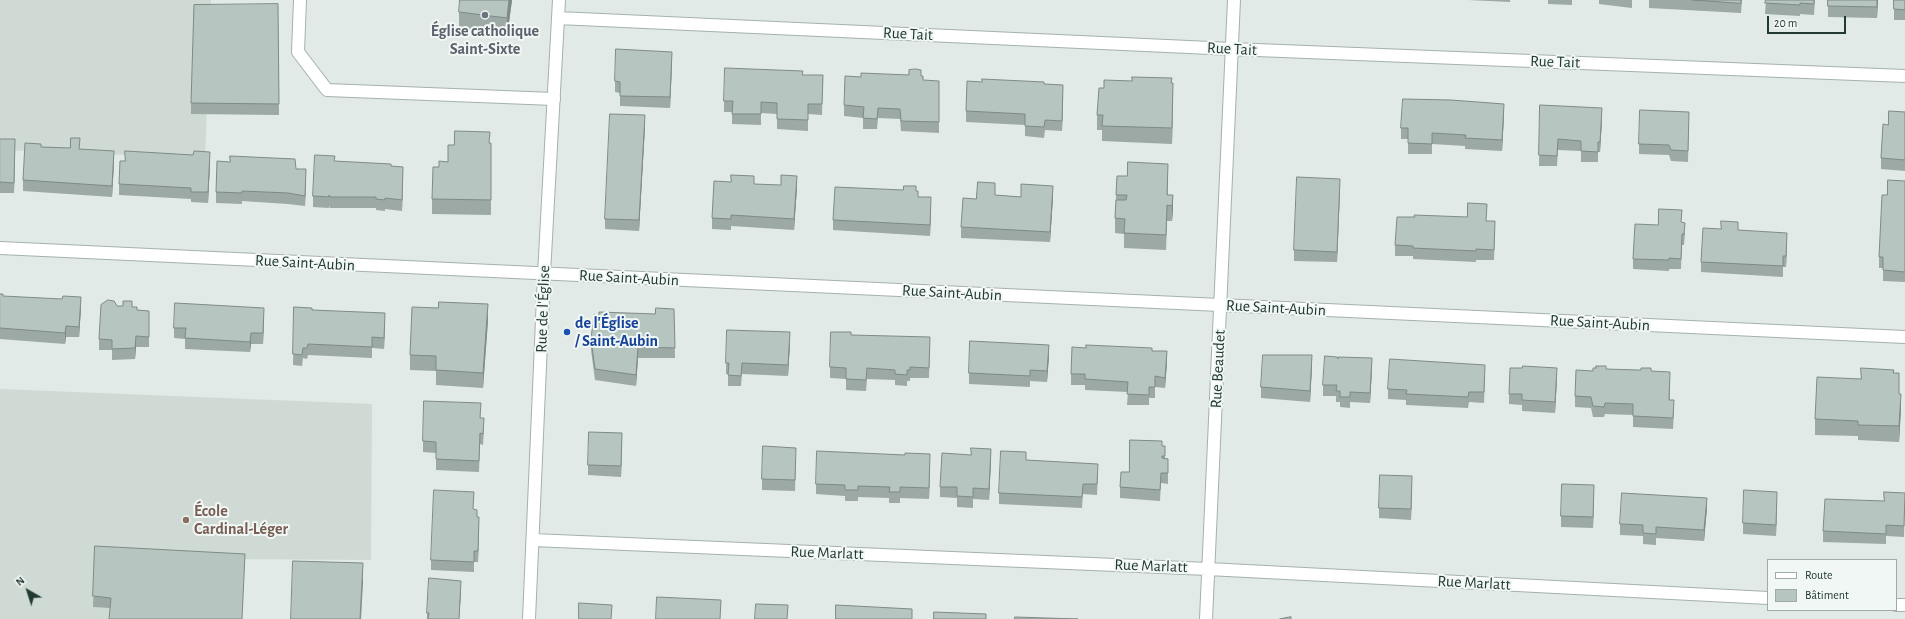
<!DOCTYPE html>
<html>
<head>
<meta charset="utf-8">
<style>
	body { margin:0 }
	#map { position:relative; width:1905px; height:619px; overflow:hidden; background:#e1eae6; font-family:"Alegreya Sans",sans-serif }
	canvas { display:block }
	.legend { position:absolute; left:1767px; top:559px; width:130px; height:52px; box-sizing:border-box; background:#f1f7f4; border:1px solid #9eaba7; margin:0; padding:5px 7px; list-style:none; font-size:12px; color:#223933 }
	.legend li { display:flex; align-items:center; gap:8px; height:20px }
	.legend b { width:20px; border:1px solid #9eaba7 }
	.north { position:absolute; left:8px; top:571px; width:40px; height:40px; -webkit-text-stroke:3px #f1f7f4; paint-order:stroke; rotate:321deg; font-size:11px; font-weight:700; line-height:16px; text-align:center; color:#223933 }
	.north::after { content:''; display:block; margin:auto; width:14px; height:18px; background:#223933; clip-path:polygon(50% 0,100% 100%,50% 72%,0 100%) }
	.scale { position:absolute; left:1767px; top:16px; width:79px; height:18px; box-sizing:border-box; border:2px solid #223933; border-top:0; padding-left:5px; font-size:12px; line-height:14px; white-space:nowrap; color:#223933; -webkit-text-stroke:3px #f1f7f4; paint-order:stroke }
</style>
</head>
<body>
<div id="map">
<canvas width="1905" height="619"></canvas>
<ul class="legend">
<li><b style="height:5px;background:#fff"></b>Route</li>
<li><b style="height:11px;background:#b6c5bf"></b>Bâtiment</li>
</ul>
<div class="north">N</div>
<div class="scale">20 m</div>
</div>
<script>
const ctx = document.querySelector('canvas').getContext('2d');
ctx.lineJoin = 'round';
function fill(path, color) {
  ctx.fillStyle = color;
  ctx.fill(path, 'evenodd');
}
function stroke(path, color, width, dash) {
  ctx.strokeStyle = color;
  ctx.lineWidth = width;
  ctx.lineCap = dash ? 'butt' : 'round';
  ctx.setLineDash(dash || []);
  ctx.stroke(path);
}
function drawText(font, color, halo, rows, align = 'center') {
  ctx.font = font + ' "Alegreya Sans",sans-serif';
  ctx.lineWidth = 4;
  ctx.setLineDash([]);
  ctx.textBaseline = 'middle';
  ctx.strokeStyle = halo;
  ctx.fillStyle = color;
  for (const [text, x, y, turn = 0] of rows) {
    ctx.save();
    ctx.translate(x, y);
    ctx.rotate((+turn || 0) * Math.PI / 180);
    ctx.textAlign = isNaN(turn) ? turn : align;
    if (halo) ctx.strokeText(text, 0, 0);
    ctx.fillText(text, 0, 0);
    ctx.restore();
  }
}
fill(new Path2D(`
	M0,0H211L205,158L0,150Z
	M0,389L372,404L371,560L229,559L226,619H0Z`), '#cfdad5');
const lane = new Path2D(`
	M300,0L298,52L327,90L554,99`);
const street = new Path2D(`
	M558,18L1232,49L1905,76
	M0,248L1905,337
	M533,540L1208,569L1768,598
	M1896,605H1905
	M529,619L544,274L559,0
	M1206,619L1234,0`);
stroke(lane, '#a4b1ad', 14);
stroke(street, '#a4b1ad', 14);
stroke(lane, '#fff', 12);
stroke(street, '#fff', 12);
fill(new Path2D(`
	M512,0L507,37L459,31V12Z
	M1468,0H1510V2Z
	M1548,0H1572V5L1548,4Z
	M1599,0H1632V8L1599,4Z
	M1649,0H1742L1741,13L1649,8Z
	M1766,0H1815L1814,15L1800,14V16L1765,14Z
	M1878,0L1877,18L1828,17V6Z
	M1905,0V20H1894V9Z
	M278,4L279,115L191,114V103Z
	M672,63L670,108L620,106V93L615,92V81Z
	M803,75H823L822,115L808,114V131L777,129V114L761,113V125L732,124V112H724V101Z
	M921,76L923,80L939,122V133L901,131L900,119L878,118L877,129H863V118L844,116V105L861,77Z
	M982,82L1044,84L1063,96L1062,131L1045,130L1044,138L1025,136V125L966,122V111Z
	M1172,83L1173,98L1172,144L1102,141V130H1097V115L1104,88Z
	M1540,105L1602,119L1600,152H1598V162H1581V151L1558,150L1557,166H1539Z
	M1905,112V171L1881,169V158L1888,125Z
	M1504,115L1502,151L1465,149V146L1432,144V154H1408V139H1401V128Z
	M1689,123L1688,162L1671,161L1669,155L1639,154V144Z
	M645,126L639,231L605,229V219Z
	M0,139L15,150L14,193H0Z
	M490,143H491V215L432,214V199L439,167L448,162Z
	M41,147L80,149L114,162L112,197L23,191V180Z
	M193,155L210,163L208,203L191,202V199L119,195V184L125,161Z
	M335,161L391,166L403,178L402,211L385,209V211L376,210V208H330L329,206V208L313,207V196Z
	M296,169L306,180L305,206L288,204L242,201V204L216,203V192Z
	M1117,176L1168,179L1167,195H1173V210L1172,221H1167L1166,250L1124,248V234L1115,233V218Z
	M1905,181V282L1883,281V268H1879V257L1887,195Z
	M754,184L797,187L794,230L731,226V230L712,229V218Z
	M1340,190L1337,262L1294,261V250Z
	M916,191L918,197L931,208L930,236L833,230V220Z
	M995,195L1021,197H1053L1050,242L961,238V227L976,199Z
	M1487,221L1495,232L1494,260H1476V262L1413,259V256H1395V245Z
	M1682,222L1685,234L1684,245H1682L1681,269H1669V271L1633,269V259Z
	M1738,230L1787,243L1786,267H1783V277L1701,272V262Z
	M0,294L3,296L81,308L79,337H66L65,344L0,339Z
	M132,307L137,310L149,311V347H136L135,359L112,360V350H99V339Z
	M294,307L385,324L384,349L372,348V358L308,355L307,359L303,358L302,366L293,365Z
	M674,309L675,358H638L636,386L595,380L591,350V339L599,317L655,314Z
	M264,319L263,344H251L250,352L185,349V339L174,338V328Z
	M488,320L483,388L436,385V371L410,370V355Z
	M851,335L930,347L929,378H910V381H907V386L895,385V380L867,379L866,391L846,390V379L830,378V367Z
	M790,343L788,376L742,374L741,386H728V374H726V363Z
	M1152,351L1167,362L1165,388L1155,387V398H1149V405H1127L1128,392L1085,390V385H1071V374Z
	M1049,356L1047,382L1030,381V387L969,384V373Z
	M1338,359L1372,369L1370,403L1350,402V408L1340,407V402H1336V396H1323V385Z
	M1312,366L1310,402L1261,398V387Z
	M1593,371H1651L1670,383V400L1674,411L1673,429L1633,427V415L1605,414L1604,417H1593L1591,408L1575,407V396Z
	M1894,373L1899,394L1901,409L1899,442L1858,440V436L1815,435V419L1861,379Z
	M1485,376L1484,403L1469,402L1468,408L1406,405V400L1388,399V389Z
	M1557,378L1555,413L1522,411V405L1509,404V394Z
	M480,418L484,429L483,445L480,444L479,472L436,470V453L423,452V441Z
	M622,444L621,477L588,475V465Z
	M1162,446H1165V458L1168,459V484L1161,483L1160,501L1120,498V487L1129,472Z
	M796,459L795,491L762,490V479Z
	M991,460L989,500L973,499V508L957,507V498L940,497V487Z
	M1026,460L1098,475L1097,495L1083,494L1082,508L999,504V493Z
	M930,465L929,499L900,498V503H889V498L858,497V501H845V496L816,494V484Z
	M1412,487L1411,520L1379,518V508Z
	M1905,493L1904,537L1886,536V544L1823,542V531L1884,501Z
	M1594,496L1593,528L1561,527V516Z
	M1777,502L1776,536L1743,534V523Z
	M1707,508L1704,541L1656,538V545L1643,544V536L1620,535V524Z
	M473,509L477,517L479,527L478,562H474V572L431,570V560Z
	M95,546L245,565L110,608L93,607Z
	M461,592L459,619H427V613Z`), '#9da9a4');
fill(new Path2D(`
	M509,0H512L507,37V18Z
	M1877,0H1878L1877,18Z
	M672,52V63L670,108V97Z
	M1173,83V98L1172,144V128Z
	M1063,85V96L1062,131V121Z
	M1504,104V115L1502,151V140Z
	M1602,108V119L1600,152V142Z
	M645,115V126L639,231V220Z
	M15,139V150L14,193V183Z
	M114,151V162L112,197V186Z
	M210,152V163L208,203V192Z
	M1168,164V179L1166,250L1167,195Z
	M403,167V178L402,211V200Z
	M306,169V180L305,206V196Z
	M797,176V187L794,230V219Z
	M1340,179V190L1337,262V252Z
	M1053,186V197L1050,242V232Z
	M1173,195V210L1172,221V206Z
	M931,197V208L930,236V225Z
	M1787,233V243L1786,267V256Z
	M81,297V308L79,337V327Z
	M488,304V320L483,388V373Z
	M264,308V319L263,344V333Z
	M385,313V324L384,349V338Z
	M66,326V337L65,344V333Z
	M790,332V343L788,376V365Z
	M251,333V344L250,352V342Z
	M136,336V347L135,359V348Z
	M1049,345V356L1047,382V371Z
	M638,347V358L636,386V375Z
	M1167,351V362L1165,388V378Z
	M1312,355V366L1310,402V391Z
	M1372,358V369L1370,403V393Z
	M1557,368V378L1555,413V402Z
	M1901,394V409L1899,442V426Z
	M622,433V444L621,477V466Z
	M991,449V460L989,500V489Z
	M930,454V465L929,499V488Z
	M1412,476V487L1411,520V509Z
	M1594,485V496L1593,528V517Z
	M1777,492V502L1776,536V525Z
	M1707,498V508L1704,541V530Z
	M479,517V527L478,562V551Z
	M363,563V582L361,619H360Z
	M461,581V592L459,619Z`), '#7f8a86');
const building = new Path2D(`
	M460,0H509L507,18L459,12Z
	M1693,0H1741V3Z
	M1766,0H1814V4L1800,3V5L1765,3Z
	M1828,0H1877V7L1828,6Z
	M1894,0H1905V10L1894,9Z
	M278,4L279,104L191,103L194,5Z
	M616,49L672,52L670,97L620,96V82L615,81Z
	M725,68L803,71L802,75H823L822,104H808V120L777,119V103L761,102V114H732L733,101H724Z
	M916,69L921,70V76H923V80L939,81V122L901,121L900,109L878,108L877,119L863,118L864,107L844,105L845,76L861,77V73L909,75V70Z
	M1132,77L1172,78L1171,83H1173L1172,128L1102,126L1103,115H1097L1099,88H1104V80L1132,81Z
	M982,79L1044,82V84L1063,85L1062,121L1045,120L1044,127L1025,126V114L966,111L967,81L982,82Z
	M1403,99L1451,100L1504,104L1502,140L1465,138L1466,135L1432,133V144L1408,143V128H1401Z
	M1540,105L1602,108L1600,142H1598V152L1581,151V141L1558,139L1557,156L1539,155Z
	M1640,110L1689,112L1688,151L1671,150L1669,145L1639,144Z
	M1889,111L1905,112V160L1881,158L1883,124L1888,125Z
	M610,114L645,115L639,220L605,219Z
	M455,131L490,132L489,143H491V200L432,199L433,167H439V161L448,162V145H454Z
	M71,138H80L79,149L114,151L112,186L23,180L25,143L41,144V147L70,148Z
	M0,139H15L14,183L0,182Z
	M125,151L193,155L194,151L210,152L208,192H191V188L119,184L120,161H125Z
	M315,155L335,156L334,161L391,164V166L403,167L402,200L385,198V200L376,199V197H330L329,195V197L313,196Z
	M230,156L295,159L296,169H306L305,196L288,193L242,191V193L216,192L217,161L230,162Z
	M1128,162L1168,164L1167,195H1173L1172,206L1167,205L1166,235L1124,233L1125,219L1115,218L1116,200H1126L1127,195H1116L1117,176H1127Z
	M731,175L754,176V184L781,185V175L797,176L794,219L731,215V219L712,218L714,181L731,182Z
	M1297,177L1340,179L1337,252L1294,250Z
	M1888,180L1905,181V272L1883,270V257H1879L1882,195H1887Z
	M978,182L995,183V195L1021,197V184L1053,186L1050,232L961,227L963,198L976,199Z
	M904,186H916V191H918V197H931L930,225L833,220L835,187L903,190Z
	M1468,203L1487,204L1486,221H1495L1494,250L1476,249V251L1413,248V246L1395,245L1397,217H1415L1414,215L1467,217Z
	M1659,209L1682,210L1681,222L1685,223L1684,234H1682L1681,259L1669,258V260L1633,259L1635,224L1658,225Z
	M1721,221L1738,222V230L1787,233L1786,256H1783V266L1701,262L1703,228L1721,229Z
	M0,294H3V296L62,299L63,296L81,297L79,327L66,326L65,333L0,328Z
	M108,300L114,301L117,306H123V301H132V307H137V310L149,311V337L136,336L135,348L112,349V340L99,339L101,305Z
	M439,302L488,304L483,373L436,370V356L410,355L412,307L438,308Z
	M175,303L264,308L263,333H251L250,342L185,338L186,328H174Z
	M294,307L312,308V310L385,313L384,338L372,337V347L308,344L307,348H303L302,355L293,354Z
	M656,308L674,309L675,348L638,347L636,375L595,369L591,339L594,314L599,317V312L655,314Z
	M727,330L790,332L788,365L742,363L741,376L728,375L729,363H726Z
	M831,332H851V335L930,337L929,368L910,367V370H907V375L895,374V370L867,368L866,380L846,379V368L830,367Z
	M970,341L1049,345L1047,371L1030,370V376L969,373Z
	M1086,345L1152,348V351H1167L1165,378L1155,376V387H1149V395L1127,394L1128,382L1085,379V374H1071L1072,347L1086,348Z
	M1263,355H1312L1310,391L1261,387Z
	M1325,356L1337,357L1338,359V357L1372,358L1370,393L1350,392V397H1340V391H1336L1337,385H1323Z
	M1390,359L1485,365L1484,392H1469L1468,397L1406,394L1407,390L1388,389Z
	M1523,366L1557,368L1555,402L1522,400V394H1509L1510,368H1522Z
	M1596,366H1606V369L1638,370H1641V368H1651V371L1670,372L1669,400H1674L1673,418L1633,416V404L1605,403L1604,407L1593,406L1591,397L1575,396L1576,370L1593,371V368H1596Z
	M1861,368L1894,370L1893,373H1899V394H1901L1899,426L1858,425V421L1815,419L1817,377L1861,379Z
	M424,401L481,403L480,418H484L483,434L480,433L479,461L436,459V442L423,441Z
	M589,432L622,433L621,466L588,465Z
	M1130,440L1162,441V446H1165V456H1162V458L1168,459V473H1161L1160,490L1120,487L1121,472H1129Z
	M763,446L796,448L795,480L762,479Z
	M971,448L991,449L989,489L973,488V497L957,496V487H940L942,453L971,455Z
	M817,451L905,455V453L930,454L929,488L900,487V492H889L890,487L858,486V490H845V485L816,484Z
	M1001,451L1026,452V460L1098,464L1097,484H1083L1082,497L999,493Z
	M1380,475L1412,476L1411,509L1379,508Z
	M1562,484L1594,485L1593,517L1561,516Z
	M434,490L474,492L473,509L477,510V517H479L478,551H474V562L431,560Z
	M1744,490L1777,492L1776,525L1743,523Z
	M1884,492L1905,493L1904,526L1886,525V534L1823,531L1825,499L1884,501Z
	M1622,493L1707,498L1704,530L1656,527V534L1643,533V525L1620,524Z
	M95,546L245,554L242,619H109L111,598L93,596Z
	M293,561L363,563L360,619H291Z
	M429,578L461,581L459,619H428L429,613H427Z
	M657,597L721,600L720,619H656Z
	M579,603L612,605L611,619H579Z
	M756,604L788,605L787,619H755Z
	M836,605L912,609V619H836Z
	M934,612L986,614V619H934Z
	M1015,617L1078,619H1015Z
	M1291,617V619H1280Z`);
fill(building, '#b6c5bf');
stroke(building, '#7f8a86', 1);
for (const [x, y, r, color] of [
	[485,15,4,"#6b7280"],
	[567,332,4,"#1a4fb4"],
	[186,520,4,"#8d6e63"]
]) {
  const dot = new Path2D();
  dot.arc(x, y, r, 0, 2 * Math.PI);
  ctx.fillStyle = color;
  ctx.fill(dot);
  stroke(dot, '#f1f7f4', 1.5);
}
drawText('bold 16px', '#5b616d', '#f1f7f4', [
	["Église catholique",485,31],
	["Saint-Sixte",485,49]
]);
drawText('16px', '#223933', '#f1f7f4', [
	["Rue Tait",908,34,3],
	["Rue Tait",1232,49,3],
	["Rue Tait",1555,62,2],
	["Rue Saint-Aubin",305,263,3],
	["Rue Saint-Aubin",629,278,3],
	["Rue Saint-Aubin",952,293,3],
	["Rue Saint-Aubin",1276,308,3],
	["Rue de l'Église",543,309,-88],
	["Rue Saint-Aubin",1600,323,3],
	["Rue Beaudet",1218,369,-87],
	["Rue Marlatt",827,553,2],
	["Rue Marlatt",1151,566,2],
	["Rue Marlatt",1474,583,3]
]);
drawText('bold 16px', '#164399', '#f1f7f4', [
	["de l'Église",575,323],
	["/ Saint-Aubin",575,341]
], 'left');
drawText('bold 16px', '#785e54', '#f1f7f4', [
	["École",194,511],
	["Cardinal-Léger",194,529]
], 'left');
</script>
</body>
</html>
